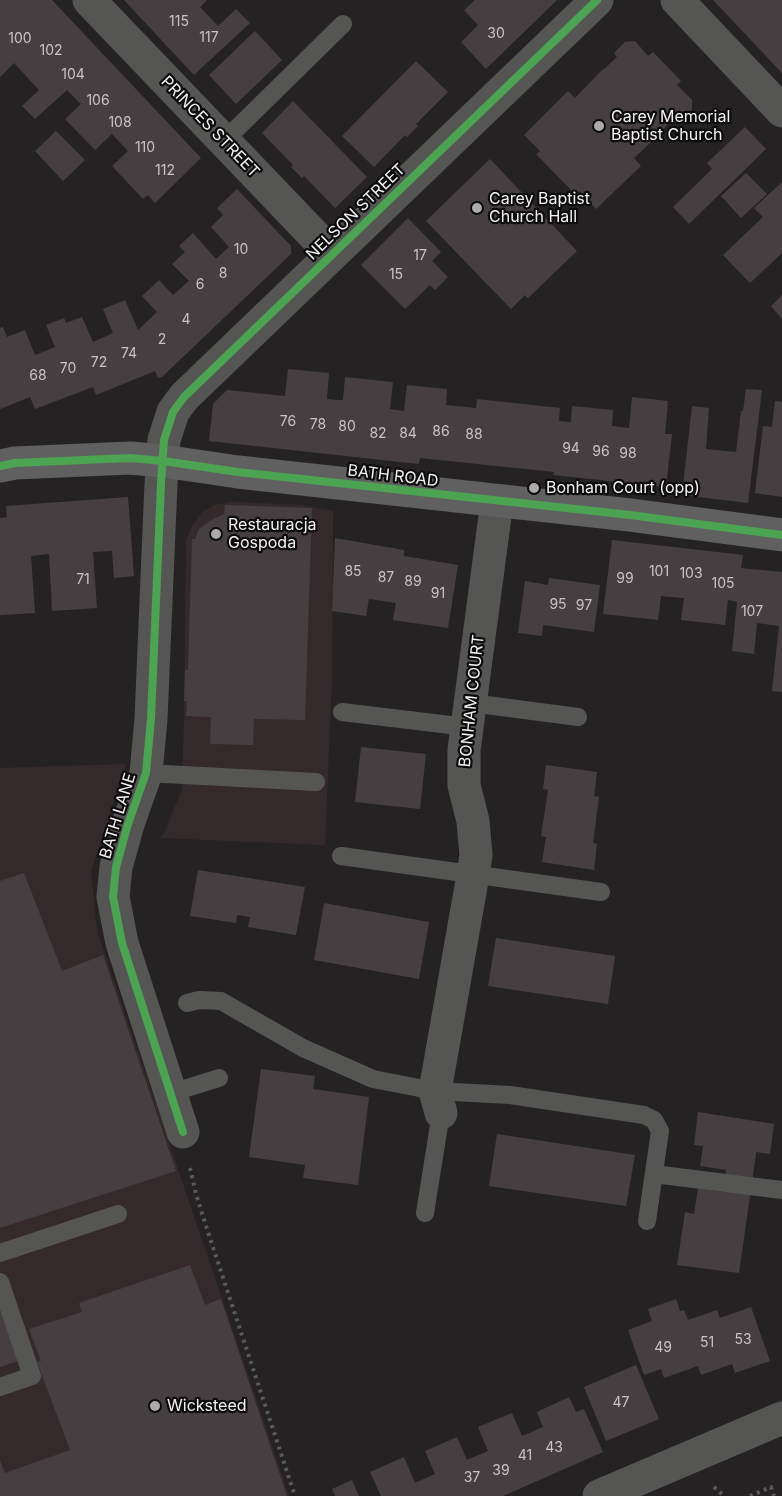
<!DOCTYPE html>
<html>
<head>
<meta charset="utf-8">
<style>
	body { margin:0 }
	canvas { display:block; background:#252223 }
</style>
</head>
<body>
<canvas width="782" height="1496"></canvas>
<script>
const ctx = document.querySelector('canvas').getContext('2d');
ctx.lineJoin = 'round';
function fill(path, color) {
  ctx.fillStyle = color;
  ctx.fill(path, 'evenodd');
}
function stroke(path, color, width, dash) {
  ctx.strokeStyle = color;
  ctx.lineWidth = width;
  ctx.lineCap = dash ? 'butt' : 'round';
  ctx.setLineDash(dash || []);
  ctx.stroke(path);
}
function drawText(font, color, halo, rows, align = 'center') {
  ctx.font = font + ' Inter,sans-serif';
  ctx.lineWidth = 4.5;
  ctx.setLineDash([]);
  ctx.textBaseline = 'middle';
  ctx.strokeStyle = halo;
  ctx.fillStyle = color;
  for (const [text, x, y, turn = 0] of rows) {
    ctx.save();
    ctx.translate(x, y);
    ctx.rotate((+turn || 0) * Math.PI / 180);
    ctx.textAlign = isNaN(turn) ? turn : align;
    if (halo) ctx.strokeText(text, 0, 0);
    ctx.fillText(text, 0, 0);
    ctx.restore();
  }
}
fill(new Path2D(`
	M231,502L303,505L333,511L332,679L325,845L160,838L163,835L182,790L184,719L186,540L192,526L202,512L215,505Z
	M126,764L91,872L97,931L289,1496H0V768Z`), '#342a2c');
fill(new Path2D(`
	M0,0H52L201,158L155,203L148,195L143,199L112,166L128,151L112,134L95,150L65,119L81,104L67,90L35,119L22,106L39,90L14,63L0,77Z
	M124,0H207L200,7L218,26L236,9L250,23L194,75Z
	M475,0H557L486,69L461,42L478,25L464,10Z
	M713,0H782V73L731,19Z
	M255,31L282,60L236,104L209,75Z
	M635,41L648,56L653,52L681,81L677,85L692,100V109L679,121L675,118L661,131L662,132L634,158L641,166L596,209L579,191L575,194L536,154L540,151L524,135L568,91L575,98L603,69H604L617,57L614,53L625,42Z
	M416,61L448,92L416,124L418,126L407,137L405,135L374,167L342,136Z
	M293,101L367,177L335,208L304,176L302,178L291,167L293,165L262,133Z
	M745,127L766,149L689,224L673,207L712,169L707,163Z
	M56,131L85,160L63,181L35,151Z
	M490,159L577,251L528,298L525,295L511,309L426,221Z
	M746,173L767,194L741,218L721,196Z
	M782,182V253L750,283L723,255L763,217L754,208Z
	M237,189L291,246V254L162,377L158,378L155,371L96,395L93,387L35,409L30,397L0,409V328L3,327L7,337L25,330L35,355L55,347L46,325L64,318L66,323L82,317L93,342L113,333L103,309L125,300L138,330L157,312L142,296L159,280L173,295L189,281L172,264L185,252L179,246L193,233L216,259L229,247L211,227L223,215L217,208Z
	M408,218L441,252L432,261L448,277L435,290L430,285L405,309L361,265Z
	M782,295V319L771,306Z
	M288,369L329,373L327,399L336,400H343L345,377L393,382L390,409L404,411L407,385L447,389L446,405L476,408L477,399L560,408L559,421L571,422L572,406L613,410L612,426L629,428L632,397L668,401L665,434H672L666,487L553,475L554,472L420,458L419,464L209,441L213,404L227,390L285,396Z
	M746,389L762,390L748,503L682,495L692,406L709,408L706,449L736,452L741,411H743Z
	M775,401L782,402V497L755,493L763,426L772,427Z
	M128,497L134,576L114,578L112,551L93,552L97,608L52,611L49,554L31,556L35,613L0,615V518L7,517L6,506Z
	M225,505L312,508L305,720L254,719L253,745L210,744L211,717L186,716L187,701H184L185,670H188L192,539H195L199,529L210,521L224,514Z
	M335,538L404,550V556L458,565L448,628L393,620L396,603L369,599L366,616L332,611Z
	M612,540L743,555L741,568L782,572V692L772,691L779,626L757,623L754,654L732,651L737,602L728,600L725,625L681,620L684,598L671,597L661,596L658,620L603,614Z
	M549,578L600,585L594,632L543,625L542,636L518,633L525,581L548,585Z
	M361,747L426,754L420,809L355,802Z
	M546,765L597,772L594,796L599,797L593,843L597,844L594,870L542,862L546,837L541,836L548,790L543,789Z
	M198,870L305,887L296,935L248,927L250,917L237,915L236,923L190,916Z
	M24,873L62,971L103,955L176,1171L0,1228V881Z
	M324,903L429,922L419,979L314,960Z
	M496,938L615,956L608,1004L488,986Z
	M261,1069L315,1076L313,1089L369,1097L358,1185L303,1178L305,1165L249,1157Z
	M698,1112L774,1124L770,1154L756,1152V1154L739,1273L677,1265L685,1212L694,1214L698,1188L723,1192L726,1170L700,1166L703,1146L694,1145Z
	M497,1134L635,1155L626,1206L489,1186Z
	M190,1265L205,1305L221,1299L287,1496H0V1460L5,1473L70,1450L37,1362L41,1361L29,1329L82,1312L79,1303Z
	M676,1299L680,1311L684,1310L688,1320L717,1310L720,1318L751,1307L770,1361L735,1373L732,1364L701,1375L698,1366L664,1378L661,1369L644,1375L628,1330L652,1321L648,1309Z
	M0,1311L18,1361L0,1367Z
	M636,1365L659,1419L606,1441L584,1387Z
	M569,1397L576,1412L584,1409L603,1452L503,1496H381L370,1472L404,1457L415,1483L435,1474L425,1451L457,1437L467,1460L488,1451L478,1427L512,1413L522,1436L543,1427L537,1412Z
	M352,1480L359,1496H335L332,1489Z`), '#463f41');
stroke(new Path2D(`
	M190,1168L196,1194L205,1223L295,1496
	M714,1487L724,1496
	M750,1496L771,1487L774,1496`), '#5b5959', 4, [3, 4.5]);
stroke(new Path2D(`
	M224,141L343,24
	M471,703L578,717
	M342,712L467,727
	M146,773L316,782
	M341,856L601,892
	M187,1003L199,1000L221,1001L303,1048L373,1079L435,1091L510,1095L644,1115L654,1120L660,1131L647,1221
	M171,1093L219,1078
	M654,1174L782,1190
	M425,1213L441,1113
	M0,1253L118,1214
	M0,1282L32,1376L0,1387`), '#555554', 18);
stroke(new Path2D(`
	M89,0L332,254
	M677,0L782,111
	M441,1113L435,1091L473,875L476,855L473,821L464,785V750L497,501
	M183,1132L122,943L113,897L116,867L128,824L146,773L151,719L161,484L164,440L173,412L184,397L597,0
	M599,1496L782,1418`), '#555554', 33);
stroke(new Path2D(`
	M0,466L15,463L130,458L163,461L238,472L630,515L782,535`), '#606060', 33);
stroke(new Path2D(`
	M0,466L15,463L130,458L163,461L238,472L630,515L782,535
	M183,1132L122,943L113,897L116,867L128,824L146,773L151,719L161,484L164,440L173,412L184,397L597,0`), '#4ca352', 8);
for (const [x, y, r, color] of [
	[599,126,6,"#aca9aa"],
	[477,208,6,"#aca9aa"],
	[534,488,6,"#aca9aa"],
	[216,534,6,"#aca9aa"],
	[155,1406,6,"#aca9aa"]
]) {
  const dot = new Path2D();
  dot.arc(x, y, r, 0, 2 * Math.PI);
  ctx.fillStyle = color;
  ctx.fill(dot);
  stroke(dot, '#0d0c0c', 2);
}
drawText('14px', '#c8c4c6', null, [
	["115",179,22],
	["30",496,34],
	["117",209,38],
	["100",20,39],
	["102",51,51],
	["104",73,75],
	["106",98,101],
	["108",120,123],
	["110",145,148],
	["112",165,171],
	["10",241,250],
	["17",420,256],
	["8",223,274],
	["15",396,275],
	["6",200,285],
	["4",186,320],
	["2",162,340],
	["74",129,354],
	["72",99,363],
	["70",68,369],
	["68",38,376],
	["76",288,422],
	["78",318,425],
	["80",347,427],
	["86",441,432],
	["82",378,434],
	["84",408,434],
	["88",474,435],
	["94",571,449],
	["96",601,452],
	["98",628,454],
	["85",353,572],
	["101",659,572],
	["103",691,574],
	["87",386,578],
	["99",625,579],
	["71",83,580],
	["89",413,582],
	["105",723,584],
	["91",438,594],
	["95",558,605],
	["97",584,606],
	["107",752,612],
	["53",743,1340],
	["51",707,1343],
	["49",663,1348],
	["47",621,1403],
	["43",554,1448],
	["41",525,1456],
	["39",501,1471],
	["37",472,1478]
]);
drawText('16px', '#f4f1f2', '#0d0c0c', [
	["Carey Memorial",611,117],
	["Baptist Church",611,135],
	["Carey Baptist",489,199],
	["Church Hall",489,217],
	["Bonham Court (opp)",546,488],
	["Restauracja",228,525],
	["Gospoda",228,543],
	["Wicksteed",167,1406]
], 'left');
drawText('16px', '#f4f1f2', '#0d0c0c', [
	["PRINCES STREET",210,127,46],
	["NELSON STREET",356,212,-44],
	["BATH ROAD",393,476,7],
	["BONHAM COURT",472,701,-84],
	["BATH LANE",118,816,-73]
]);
</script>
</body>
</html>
